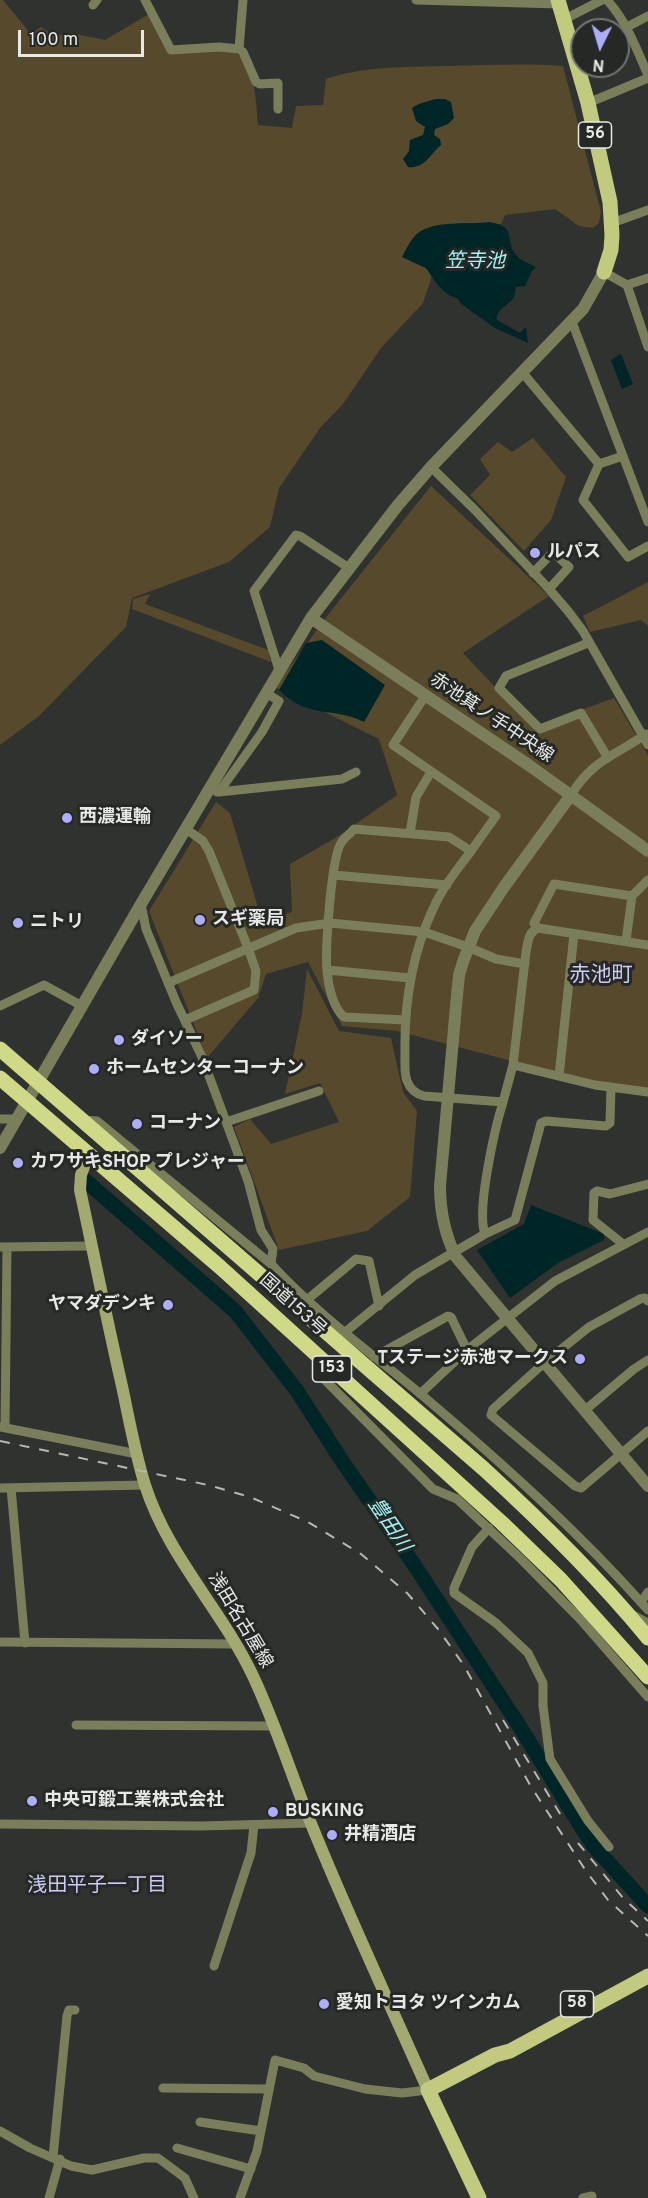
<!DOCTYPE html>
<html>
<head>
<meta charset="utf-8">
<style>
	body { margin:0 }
	#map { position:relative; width:648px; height:2198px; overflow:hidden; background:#30322f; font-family:Overpass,sans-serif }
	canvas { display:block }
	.north { position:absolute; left:570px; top:18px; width:60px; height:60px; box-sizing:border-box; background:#262825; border:2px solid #737573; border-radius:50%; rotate:185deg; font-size:16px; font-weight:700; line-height:24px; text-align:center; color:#e7e9e7 }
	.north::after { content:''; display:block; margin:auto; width:21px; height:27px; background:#adaefb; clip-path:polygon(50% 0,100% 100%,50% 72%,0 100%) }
	.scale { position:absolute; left:18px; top:30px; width:126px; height:27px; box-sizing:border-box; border:3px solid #e7e9e7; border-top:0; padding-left:8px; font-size:18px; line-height:21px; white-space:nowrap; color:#e7e9e7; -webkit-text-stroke:4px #262825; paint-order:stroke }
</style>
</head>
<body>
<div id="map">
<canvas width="648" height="2198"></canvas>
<div class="north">N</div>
<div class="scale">100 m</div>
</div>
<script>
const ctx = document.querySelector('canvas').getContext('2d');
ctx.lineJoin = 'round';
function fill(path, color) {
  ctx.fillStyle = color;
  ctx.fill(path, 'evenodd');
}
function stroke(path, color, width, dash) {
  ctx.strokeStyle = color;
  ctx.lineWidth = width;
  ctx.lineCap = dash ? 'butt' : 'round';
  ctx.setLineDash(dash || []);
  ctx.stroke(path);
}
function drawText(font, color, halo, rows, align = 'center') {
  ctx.font = font + ' Overpass,"Noto Sans JP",sans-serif';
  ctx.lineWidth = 6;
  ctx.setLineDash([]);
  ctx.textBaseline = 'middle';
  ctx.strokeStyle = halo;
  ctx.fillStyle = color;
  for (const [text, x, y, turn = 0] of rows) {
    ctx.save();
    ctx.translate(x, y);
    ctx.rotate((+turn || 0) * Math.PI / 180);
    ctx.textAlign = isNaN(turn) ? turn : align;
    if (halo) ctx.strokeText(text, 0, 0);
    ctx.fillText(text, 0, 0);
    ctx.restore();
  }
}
fill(new Path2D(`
	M0,0H3L31,34L41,27L55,36L71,33L105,40L149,14L169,50C186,50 215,47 230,51C256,56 256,105 258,125L292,128L296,106L323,105L326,79C363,66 407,67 446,66C485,65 524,63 563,66L601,212L599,223L593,228L579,226L555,209L505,215L501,224L462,223L432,227L410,261L426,268L431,275V279L423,303L381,348L343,404L320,428L279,488L270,527L229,562L132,598L126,627L39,716L0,745Z
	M533,438L566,477L551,520L524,551L470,495L490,475L480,459L498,442L512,452Z
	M431,486L549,596L463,653L495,687L537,726L614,698L648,755V1094L611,1087L397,1031L342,1026L308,962L266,974L258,998L207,1058L149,911L216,802L230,813L262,921L292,912L290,864L337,837L397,795L379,739L275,687L331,611Z
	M648,582V626L641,620L590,632L583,616Z
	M150,594L145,604L268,650L271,662L132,609L133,599Z
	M307,969L339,1031L391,1038L403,1092L417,1111L410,1197L367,1231L279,1250L234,1127L250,1119L271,1144L339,1122L320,1083L285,1094L302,1014Z`), '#57492c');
fill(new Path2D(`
	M436,99H445L451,102L454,118L448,124L435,129L434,135L440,139L441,145C430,154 425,169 408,167L403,159L409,151L410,140L423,135L425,127L416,121L412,108C418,103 429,101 436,99Z
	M489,222C520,227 502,241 518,257C523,262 531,264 536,267L532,271L525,286L516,287C515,291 515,294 514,297C508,307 496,308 497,320L520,333L526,327L528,343L495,328L461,304C458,297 455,298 449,295C438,288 433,278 426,268L402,257C406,250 411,238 418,233C434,220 469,225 489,222Z
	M621,354L633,384L622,389L611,360Z
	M322,640L385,685L364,722C332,706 309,720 279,690L306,643Z
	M531,1205L604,1234V1240L558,1263L510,1298L477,1250L524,1224Z`), '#002526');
stroke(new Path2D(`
	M86,1181L236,1312L297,1391L344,1464L413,1563L520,1727L582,1828L596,1849L648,1906`), '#002526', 15);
stroke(new Path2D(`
	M145,0L171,50L219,47L239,49
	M243,0L239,49L243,52L256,82L260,84L278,83V109
	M416,0L559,4
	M607,0C627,22 636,48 648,75
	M93,5L97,0
	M565,19L602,0
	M627,27L648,16
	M588,103L648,78
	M612,223L648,210
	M604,272L627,285L648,347
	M627,285L648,278
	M572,322L648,522
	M522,372L599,464L583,500L628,557L648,546
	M599,464L623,456
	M431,467L475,510L549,589L568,611L583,631L648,745
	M533,573L553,552L569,567L549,589
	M588,643L506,676L499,688L540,729L581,713L608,758
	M279,670L254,591L296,535L300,536L349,568
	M425,696L393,745L496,816L471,851
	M217,792H219L262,732L279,701L266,693
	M219,792L342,779L356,772
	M571,795C593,759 614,757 646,734
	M410,833L416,797L431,772
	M333,875L447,885
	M141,904L146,929L176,1002L202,1057L248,1181L261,1230L273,1249L271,1264C317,1314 371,1353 423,1396C502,1463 579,1532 648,1610
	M538,928L534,923L554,884L632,896
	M626,941L632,896L648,880
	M648,945L538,928C528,932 528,942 526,952L513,1065L595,1085L648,1092
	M327,970L410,978
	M168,983L296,928L330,923L424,932L468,947L496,959L525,964
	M0,1006L44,985L82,1006
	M185,1020L254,990L256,971L248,948L209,851L203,841L186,829
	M406,1020L344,1017C333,1008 328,985 327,971C325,949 331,860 341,843C344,838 350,834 354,829L449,837L471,851C457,870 442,888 433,909C412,954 404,1004 405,1054C405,1062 404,1073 407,1081C410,1089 416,1094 424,1096L503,1102L513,1065
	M559,1076L574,934
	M0,1119H16
	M83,1120L97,1121L271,1264
	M226,1122L319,1091
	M485,1234C476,1210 495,1128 503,1102
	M623,1244L593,1220L594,1193L597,1191L610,1194L648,1184
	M0,1247L92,1246
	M308,1299L356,1259L369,1261L379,1306
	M648,1301L645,1298L640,1299L589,1327L544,1363L493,1409L491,1415L575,1486L581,1488L648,1431
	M344,1333L415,1275L485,1234L515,1220L541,1123L546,1121L606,1126L610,1123L611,1087
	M374,1357L448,1316L451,1317L467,1350
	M320,1358L318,1371L320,1375L433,1489L457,1499L521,1559L580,1619L648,1697
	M420,1394L467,1350L555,1281L648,1232
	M584,1411L634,1369L648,1360
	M1,1427L137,1454
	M5,1427L7,1247
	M0,1488L145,1485
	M11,1488L25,1643
	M489,1528L472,1547L454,1588V1593L496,1623L528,1653L543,1683V1706L550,1759L588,1821L609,1847
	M641,1602L648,1592
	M633,1615L648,1623
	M0,1642L236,1644
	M76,1725L274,1726
	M0,1824L201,1826L310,1823
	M214,1966L251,1853L254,1825
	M163,2088L269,2089
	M200,2122L261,2131
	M0,2131L30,2148L71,2166L92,2170L144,2158H158L185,2178L194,2198
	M177,2148L251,2169
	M53,2157L67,2016L69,2010H75
	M49,2198L60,2159
	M240,2198L257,2151L275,2060L304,2068L314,2076L365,2089L402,2093L428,2090
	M583,2198L592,2196`), '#7a7e5b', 9);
stroke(new Path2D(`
	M311,618L530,766L648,851
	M571,795L504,887L475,931L464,959L459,975L456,1006L440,1186C440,1211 445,1235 456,1257L648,1486
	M0,1148L141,904L311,618L398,505L431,467L583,309L604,272`), '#7a7e5b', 12);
stroke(new Path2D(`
	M88,1155L81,1175L80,1190C94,1255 107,1321 122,1386C129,1419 135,1453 145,1485C168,1557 222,1610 253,1676C276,1725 292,1777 312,1826C348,1915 389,2002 428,2090`), '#a3a970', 12);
stroke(new Path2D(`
	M558,0L588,103L610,202L612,235L611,250L604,272
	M479,2198L428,2090L495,2055L510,2051L648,1976`), '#c2ca80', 15);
stroke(new Path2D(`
	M0,1049L484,1469C542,1522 598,1577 648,1638
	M0,1078L220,1267L502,1523L561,1580L648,1677`), '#d0d988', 15);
stroke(new Path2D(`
	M0,1441L208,1485L250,1497L308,1522L361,1554L408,1594L438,1629L463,1664L530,1785L586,1871L608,1900L648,1936
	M503,1720L565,1822
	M578,1843L623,1898L648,1921`), '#b6b8b6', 2, [10, 10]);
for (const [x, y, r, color] of [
	[535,553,6,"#adaefb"],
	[67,818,6,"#adaefb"],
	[200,920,6,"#adaefb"],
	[18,923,6,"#adaefb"],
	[119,1040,6,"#adaefb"],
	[94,1069,6,"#adaefb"],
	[137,1124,6,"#adaefb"],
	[18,1163,6,"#adaefb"],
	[168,1305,6,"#adaefb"],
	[580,1359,6,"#adaefb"],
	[32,1801,6,"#adaefb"],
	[273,1812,6,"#adaefb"],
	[332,1835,6,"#adaefb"],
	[324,2004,6,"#adaefb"]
]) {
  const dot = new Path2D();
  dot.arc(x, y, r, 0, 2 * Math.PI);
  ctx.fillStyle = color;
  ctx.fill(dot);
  stroke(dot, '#262825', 2);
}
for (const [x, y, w] of [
	[595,135,33],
	[332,1369,39],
	[577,2004,33]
]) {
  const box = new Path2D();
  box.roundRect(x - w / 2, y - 13, w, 26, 4.5);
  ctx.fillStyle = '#262825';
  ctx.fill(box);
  stroke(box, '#e7e9e7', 1.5);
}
drawText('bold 16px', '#e7e9e7', null, [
	["56",595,135],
	["153",332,1369],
	["58",577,2004]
]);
drawText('bold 18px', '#e7e9e7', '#262825', [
	["ルパス",547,553],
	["西濃運輸",79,818],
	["スギ薬局",212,920],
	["ニトリ",30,923],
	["ダイソー",131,1040],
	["ホームセンターコーナン",106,1069],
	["コーナン",149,1124],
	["カワサキSHOP プレジャー",30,1163],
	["ヤマダデンキ",156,1305,"right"],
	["Tステージ赤池マークス",568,1359,"right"],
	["中央可鍛工業株式会社",44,1801],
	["BUSKING",285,1812],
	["井精酒店",344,1835],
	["愛知トヨタ ツインカム",336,2004]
], 'left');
drawText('18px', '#e7e9e7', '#262825', [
	["赤池箕ノ手中央線",491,719,34],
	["国道153号",292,1306,42],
	["浅田名古屋線",239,1621,59]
]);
drawText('italic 20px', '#9ef3f6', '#262825', [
	["笠寺池",475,263],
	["豊田川",388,1526,56]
]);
drawText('20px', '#caccf8', '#262825', [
	["浅田平子一丁目",97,1887]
]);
drawText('21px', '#caccf8', '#262825', [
	["赤池町",601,977]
]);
</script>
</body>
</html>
